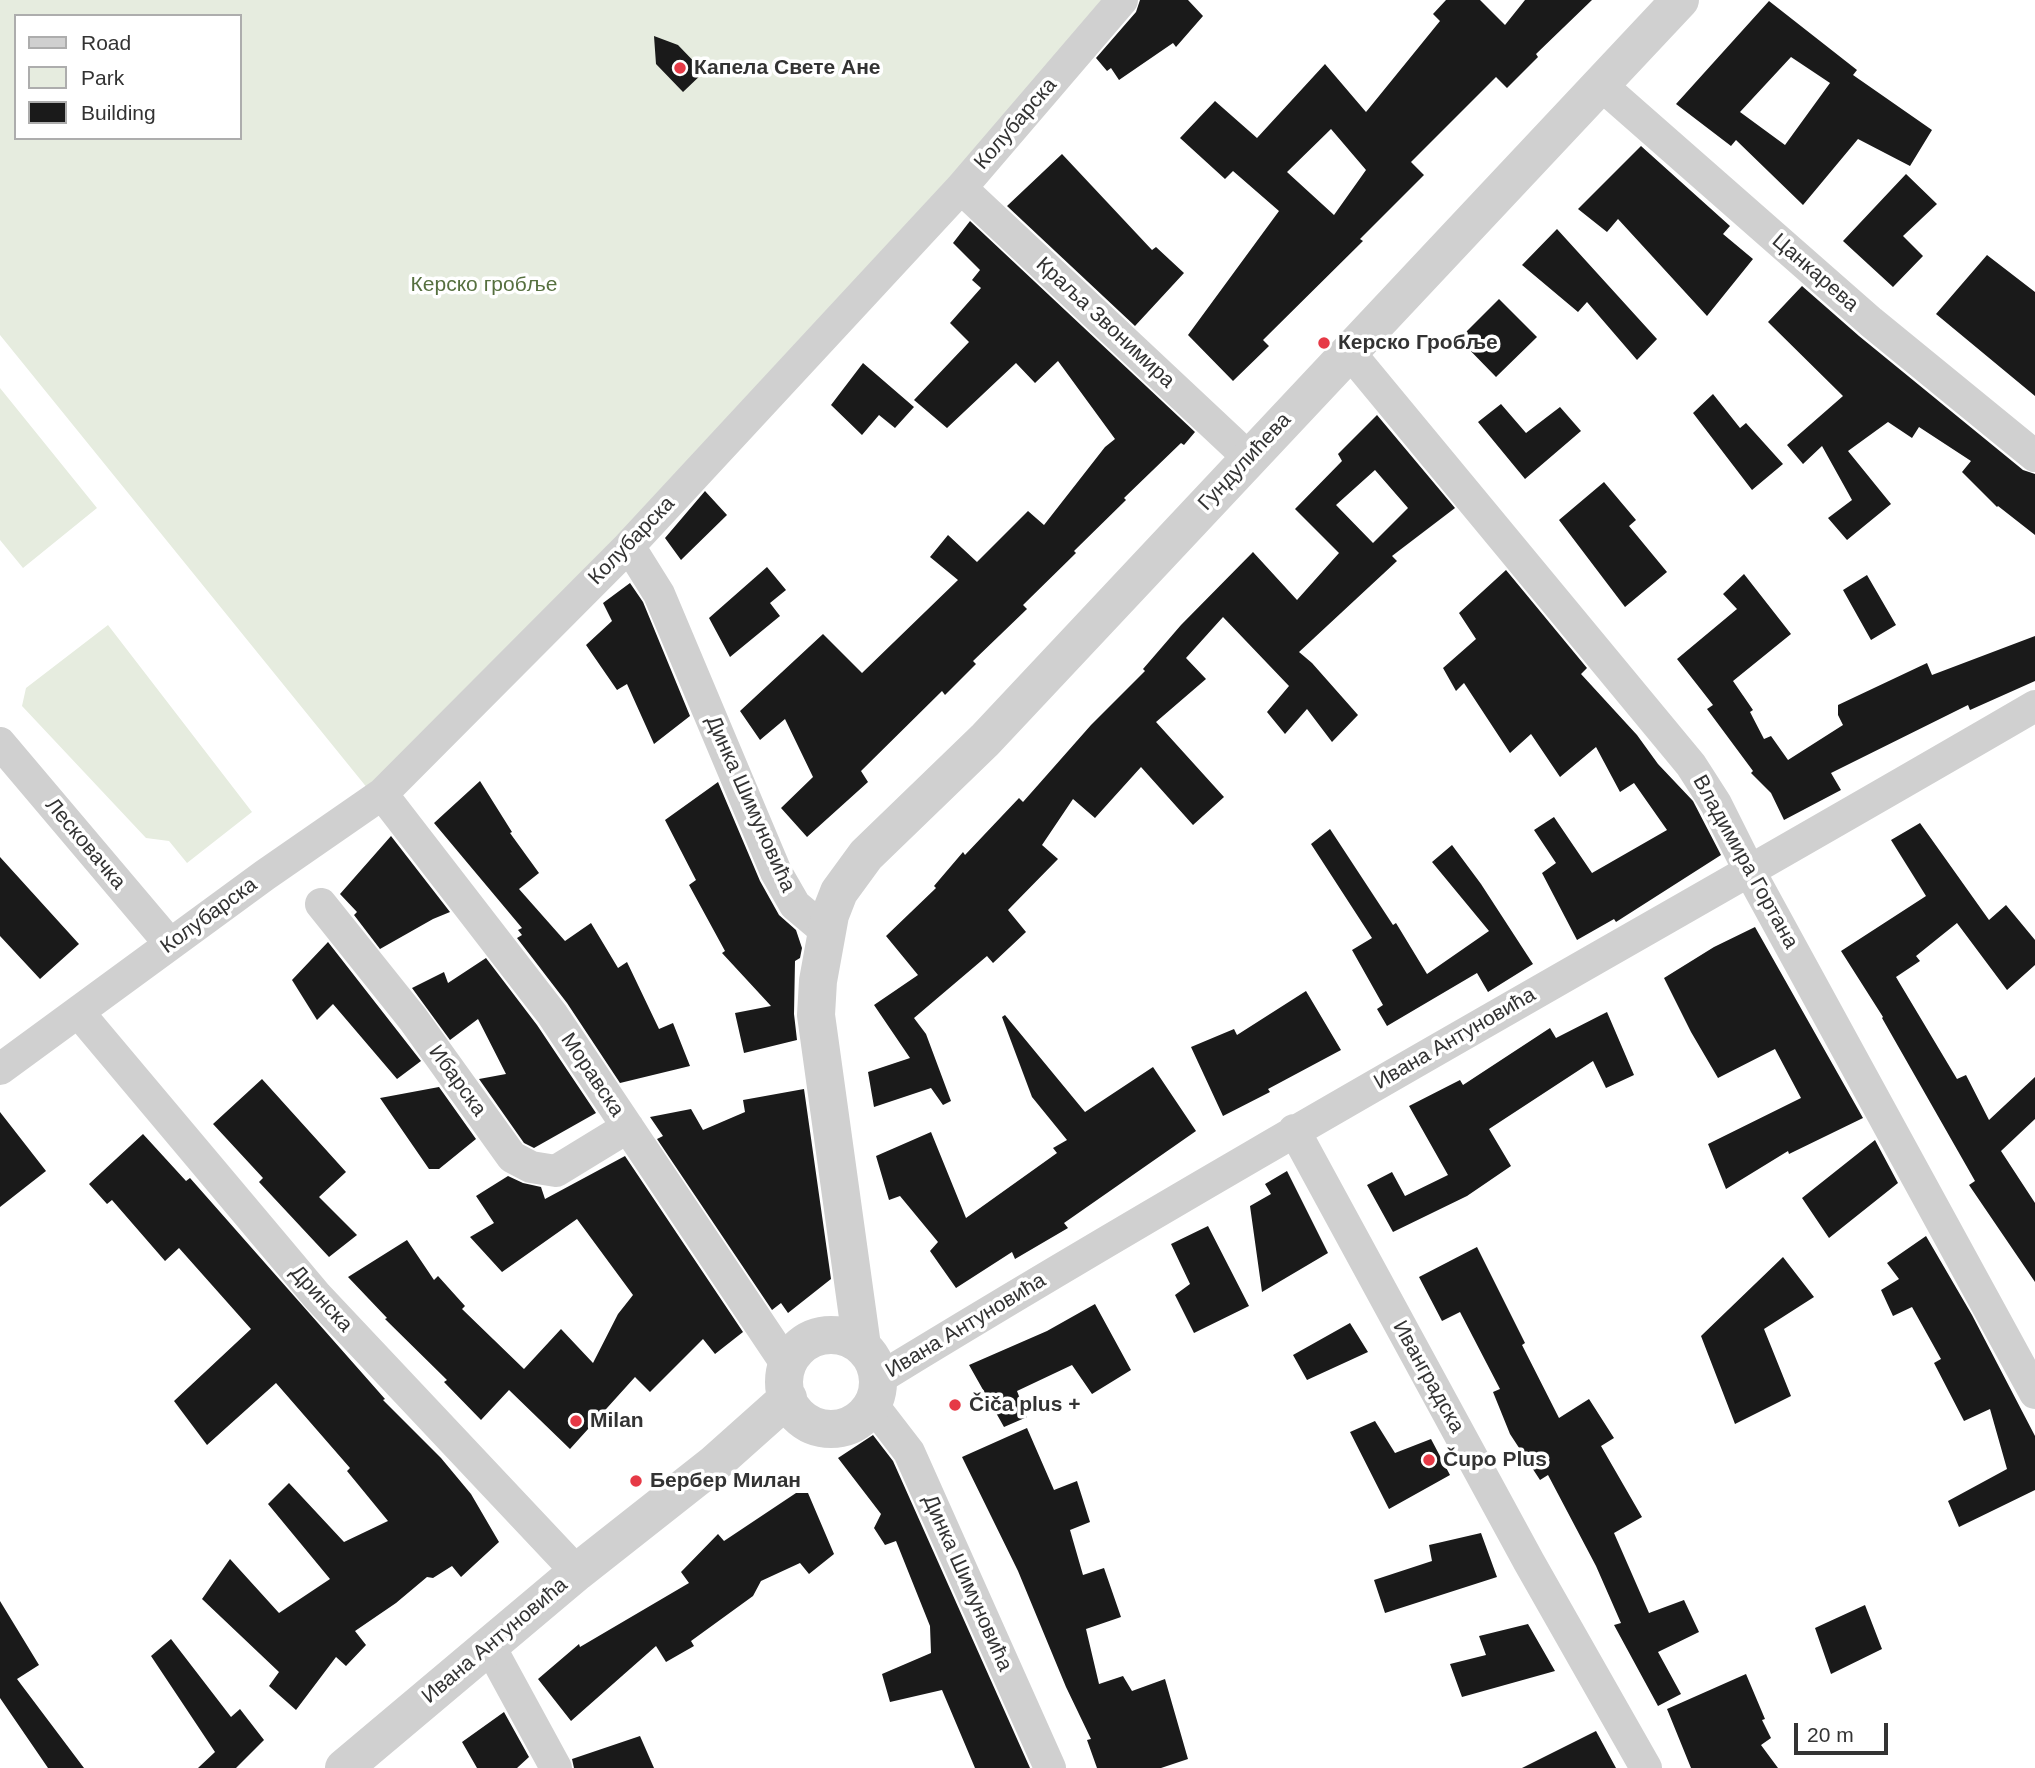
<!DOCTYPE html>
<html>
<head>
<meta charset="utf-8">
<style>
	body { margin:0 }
	#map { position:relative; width:2035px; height:1768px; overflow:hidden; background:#fff; font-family:Helvetica,sans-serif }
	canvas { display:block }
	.legend { position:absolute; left:14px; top:14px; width:228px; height:126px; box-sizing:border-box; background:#fff; border:2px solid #adadad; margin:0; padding:9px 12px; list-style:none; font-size:21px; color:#333 }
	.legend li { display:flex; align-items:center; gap:14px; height:35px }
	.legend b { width:35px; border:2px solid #adadad }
	.scale { position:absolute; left:1794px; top:1723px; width:94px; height:32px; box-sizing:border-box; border:4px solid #333; border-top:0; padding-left:9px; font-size:21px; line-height:24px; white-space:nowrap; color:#333; -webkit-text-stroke:5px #fff; paint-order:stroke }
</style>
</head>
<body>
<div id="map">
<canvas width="2035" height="1768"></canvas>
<ul class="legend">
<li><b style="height:9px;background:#d0d0d0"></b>Road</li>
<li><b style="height:19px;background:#e6ecdf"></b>Park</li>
<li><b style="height:19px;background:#1a1a1a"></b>Building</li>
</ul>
<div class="scale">20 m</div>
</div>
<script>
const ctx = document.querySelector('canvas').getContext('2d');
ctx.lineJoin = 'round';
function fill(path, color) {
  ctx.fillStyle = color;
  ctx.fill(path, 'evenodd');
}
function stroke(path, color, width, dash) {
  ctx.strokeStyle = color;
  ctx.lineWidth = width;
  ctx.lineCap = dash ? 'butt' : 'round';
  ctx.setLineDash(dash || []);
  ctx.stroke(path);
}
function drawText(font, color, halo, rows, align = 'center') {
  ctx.font = font + ' Helvetica,sans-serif';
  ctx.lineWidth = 7;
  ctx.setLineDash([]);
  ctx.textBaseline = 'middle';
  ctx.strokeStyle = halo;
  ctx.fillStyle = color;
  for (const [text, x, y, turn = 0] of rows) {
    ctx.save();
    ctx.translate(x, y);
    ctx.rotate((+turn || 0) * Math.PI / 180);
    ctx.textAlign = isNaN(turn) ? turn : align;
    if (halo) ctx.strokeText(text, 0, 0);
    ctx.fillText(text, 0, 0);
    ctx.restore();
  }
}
fill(new Path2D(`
	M0,0H1123L381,805L0,335ZM16,16H240V138H16Z
	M0,388L97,508L23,568L0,540Z
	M108,625L252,812L187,863L169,841L146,838L22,706L26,688Z`), '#e6ecdf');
fill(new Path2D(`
	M1140,0H1188L1203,16L1176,47L1173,43L1119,80L1111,68L1107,71L1096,58L1136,12Z
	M1446,0H1480L1505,25L1525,0H1592L1536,54L1538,57L1507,88L1496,77L1411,162L1424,175L1360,239L1363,241L1263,340L1269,346L1233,381L1188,335L1279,211L1233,171L1225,179L1180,138L1215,101L1257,138L1325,64L1366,112L1440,21L1433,14ZM1331,129L1366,170L1334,215L1287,172Z
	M1769,1L1857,70L1853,75L1932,130L1910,166L1858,139L1803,205L1736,140L1731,146L1676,104ZM1791,57L1830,83L1785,145L1740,112Z
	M654,36L678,45L704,72L683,92L656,64Z
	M1641,146L1730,226L1723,234L1753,259L1707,316L1618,219L1607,232L1578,209Z
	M1062,154L1152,250L1156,247L1184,273L1135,326L1007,206Z
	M1906,174L1937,204L1903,236L1923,256L1893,287L1843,241Z
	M970,221L1195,432L1184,445L1181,443L1124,498L1126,500L1074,551L1076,553L1023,605L1027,609L973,661L976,664L945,695L942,691L861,771L868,782L807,837L781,808L813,777L785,719L760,740L740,711L823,634L862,673L958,580L930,557L948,535L977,562L1028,511L1044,525L1105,447L1115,439L1058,361L1035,383L1016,363L947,428L914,400L969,342L950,323L981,288L972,280L980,270L953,243Z
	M1557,229L1657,339L1637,360L1587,302L1578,312L1522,265Z
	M1987,255L2035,292V396L1936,314Z
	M1802,286L1859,336L2023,470L2035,474V535L1998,506L1997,507L1962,472L1971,461L1919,427L1912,438L1888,422L1848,451L1891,504L1847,540L1828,518L1852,500L1822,446L1803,464L1787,445L1843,396L1768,322Z
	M1499,299L1537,337L1496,377L1459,339Z
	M863,363L914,407L895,428L879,415L862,435L831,405Z
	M1713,394L1740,428L1746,423L1783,464L1752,490L1693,413Z
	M1501,404L1526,433L1560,407L1581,431L1525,479L1478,422Z
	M1377,415L1455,508L1392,556L1397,561L1299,652L1312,663L1358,715L1332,742L1307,709L1285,734L1267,712L1289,686L1223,617L1186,658L1206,679L1156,722L1224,797L1193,825L1141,767L1095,818L1073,799L1042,845L1058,859L1008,910L1026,932L993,963L987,956L914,1018L926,1034L951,1101L943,1105L931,1088L874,1107L868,1072L910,1058L874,1005L918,975L886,936L936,888L934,886L963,852L965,855L1019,798L1023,802L1091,725L1145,671L1143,669L1181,625L1253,552L1297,600L1339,553L1295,509L1342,461L1338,454ZM1375,470L1408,508L1373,543L1336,505Z
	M1604,482L1636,520L1629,526L1667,572L1625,607L1559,520Z
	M705,491L727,515L681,560L665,538Z
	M767,567L786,590L770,603L780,616L730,657L709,618Z
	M1506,570L1587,668L1581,674L1637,735L1658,764L1693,801L1721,855L1616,922L1614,919L1577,940L1542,873L1556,863L1534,830L1554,817L1592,873L1667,830L1634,783L1620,792L1596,747L1560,777L1531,734L1510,753L1464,683L1456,691L1443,668L1476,639L1459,613Z
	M1744,574L1791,634L1733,681L1753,710L1750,712L1764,739L1771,736L1788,760L1843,725L1838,715V705L1927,663L1932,675L2035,636V681L1970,710L1968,705L1831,773L1841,790L1784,820L1771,793L1751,773L1753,771L1707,709L1713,705L1677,659L1737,609L1723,594Z
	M1867,575L1896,625L1871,640L1843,590Z
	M630,583L643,602L690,716L654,744L627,684L617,690L586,645L612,621L603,603Z
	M480,781L512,832L510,833L539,873L519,889L565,941L591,923L618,968L627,962L659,1029L673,1023L690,1066L620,1083L567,1003L517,938L522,935L518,930L522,928L434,823Z
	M718,782L760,881L779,915L796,930L802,948L800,958L795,961L794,1014L797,1040L744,1053L735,1013L771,1006L722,953L725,951L689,885L696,880L665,820Z
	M1920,823L1989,920L2006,905L2035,940V965L2007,990L1957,923L1916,956L1920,961L1896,977L1957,1079L1966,1075L1989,1120L2035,1077V1119L2001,1151L2035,1203V1282L1969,1185L1975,1181L1882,1018L1883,1017L1841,951L1926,896L1891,840Z
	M1330,829L1393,925L1396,923L1427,974L1489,931L1432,862L1452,845L1481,884L1533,964L1488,992L1477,973L1387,1026L1377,1009L1383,1005L1352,950L1372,938L1311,844Z
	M391,836L450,912L433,919L380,949L354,915L357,912L340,894Z
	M0,857L79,944L40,979L0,936Z
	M1755,927L1863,1118L1789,1154L1788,1151L1726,1189L1708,1144L1801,1098L1775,1049L1718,1078L1691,1032L1664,978L1714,947Z
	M328,942L421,1061L397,1079L333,1004L317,1020L292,980Z
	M486,958L537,1025L596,1113L534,1148L524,1143L479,1079L506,1074L478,1019L450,1040L412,988L444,972L448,983Z
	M1306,991L1341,1050L1268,1089L1270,1092L1223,1116L1191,1047L1234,1029L1237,1035Z
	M1607,1012L1634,1075L1606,1088L1593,1061L1489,1129L1511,1166L1467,1196L1393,1232L1367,1185L1392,1172L1405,1196L1448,1175L1409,1106L1460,1080L1463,1085L1550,1028L1556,1038Z
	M1005,1015L1085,1112L1153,1067L1196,1131L1064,1223L1068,1228L1015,1259L1012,1252L956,1288L930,1251L938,1242L900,1196L889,1200L876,1156L931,1132L966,1218L1057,1153L1053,1148L1067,1140L1032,1097L1002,1017Z
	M262,1079L346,1172L319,1197L357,1235L329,1257L259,1182L263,1178L213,1124Z
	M439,1087L476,1139L439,1169H429L380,1098Z
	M804,1089L831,1279L788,1313L781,1303L772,1310L657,1139L663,1136L650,1117L691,1109L703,1130L745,1112L743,1100Z
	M0,1112L46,1171L0,1207Z
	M143,1134L186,1181L190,1178L385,1399L383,1400L441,1458L471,1494L499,1542L461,1577L452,1566L433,1578L427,1577L396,1603L355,1631L366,1645L346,1666L336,1657L296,1710L269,1686L279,1672L202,1599L230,1559L279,1613L330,1579L268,1504L289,1483L344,1542L388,1521L347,1471L350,1468L276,1383L207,1445L174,1401L251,1329L179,1248L165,1261L112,1200L107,1204L89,1184Z
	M1875,1140L1898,1183L1829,1238L1802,1198Z
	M625,1156L743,1332L715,1354L703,1339L650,1392L635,1377L570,1449L509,1390L481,1420L444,1382L447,1380L385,1319L387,1318L348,1277L407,1240L434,1280L438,1276L465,1306L462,1309L524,1369L561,1329L593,1363L618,1314L633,1295L577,1219L502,1272L470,1237L494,1223L476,1196L508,1176L523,1183L541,1187L545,1199Z
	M1287,1171L1328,1253L1262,1292L1250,1206L1271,1194L1265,1184Z
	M1208,1226L1249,1306L1194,1333L1175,1295L1190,1284L1171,1244Z
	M1926,1236L1972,1315L2035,1436V1490L1959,1527L1948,1501L2007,1469L1990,1409L1964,1421L1934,1363L1941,1359L1912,1307L1893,1316L1881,1290L1899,1279L1887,1263Z
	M1477,1247L1525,1343L1522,1345L1559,1418L1589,1399L1614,1438L1601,1446L1642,1517L1614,1533L1649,1613L1684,1600L1699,1632L1658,1652L1681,1694L1658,1706L1614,1625L1621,1623L1596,1566L1548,1475L1540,1480L1510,1434L1493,1392L1500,1389L1460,1312L1442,1321L1419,1277Z
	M1783,1257L1814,1297L1764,1329L1791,1396L1735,1424L1701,1336Z
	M1095,1304L1131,1370L1092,1394L1072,1365L1017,1391L1027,1417L1004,1427L969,1365L1047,1331Z
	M1350,1323L1368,1352L1307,1380L1293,1355Z
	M1375,1421L1395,1453L1431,1439L1450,1475L1389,1509L1350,1432Z
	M1027,1428L1054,1490L1077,1481L1090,1522L1070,1530L1083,1575L1104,1568L1121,1617L1086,1629L1099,1684L1123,1676L1132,1691L1165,1679L1188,1759L1161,1768H1097L1087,1740L1091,1739L1066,1687L1018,1571L962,1457Z
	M873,1435L893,1461L1030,1768H975L942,1690L890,1702L882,1674L931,1653L930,1626L896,1541L885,1545L874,1528L881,1514L838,1458Z
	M796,1493H808L834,1554L809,1574L800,1563L761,1581L753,1596L691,1641L694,1646L666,1662L656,1646L571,1721L538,1679L579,1644L580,1647L689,1583L681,1572L718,1534L724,1541Z
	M1481,1533L1497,1577L1385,1613L1374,1580L1432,1561L1429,1545Z
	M0,1601L39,1665L17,1679L84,1768H48L0,1698Z
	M1865,1605L1882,1649L1831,1674L1815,1628Z
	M1528,1624L1555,1671L1462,1697L1450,1664L1486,1655L1479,1636Z
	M171,1639L231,1717L240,1709L264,1740L236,1768H198L215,1752L151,1656Z
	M1746,1674L1765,1719L1762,1720L1771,1738L1761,1745L1778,1768H1691L1667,1709Z
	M504,1712L529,1757L517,1768H477L462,1742Z
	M1596,1731L1616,1768H1522Z
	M640,1736L654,1768H574L572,1759Z`), '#1a1a1a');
stroke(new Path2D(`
	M1600,84L1871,322L2035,456
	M961,188L1249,458
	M1350,353L1691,765L1716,804L1750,872L2035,1393
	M629,546L659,594L776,872L795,905L827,932
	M0,743L170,944
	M382,794L552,1014L787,1365
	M321,904L413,1019L512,1157L531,1167L556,1171L628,1127
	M79,1013L317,1296L577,1572
	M0,1069L265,875L382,794L629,546L961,188L1122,0
	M1294,1130L1529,1562L1646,1768
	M878,1379C1259,1146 1649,931 2035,706
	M872,1404L909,1452L1050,1768
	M489,1645L556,1768`), '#d0d0d0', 32);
stroke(new Path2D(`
	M784 1382a47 47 0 1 1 94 0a47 47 0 1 1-94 0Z
	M862,1346L816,1015L818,981L830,915L839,892L866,855L985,740L1680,0
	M344,1768L577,1572L714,1464L788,1398`), '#d0d0d0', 38);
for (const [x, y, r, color] of [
	[680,68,7,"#e63946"],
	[1324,343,7,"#e63946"],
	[955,1405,7,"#e63946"],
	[576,1421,7,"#e63946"],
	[1429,1460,7,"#e63946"],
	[636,1481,7,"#e63946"]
]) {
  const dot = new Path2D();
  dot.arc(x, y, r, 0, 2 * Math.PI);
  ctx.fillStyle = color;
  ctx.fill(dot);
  stroke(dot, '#fff', 2.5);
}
drawText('bold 21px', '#333', '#fff', [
	["Капела Свете Ане",694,68],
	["Керско Гробље",1338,343],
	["Čiča plus +",969,1405],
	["Milan",590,1421],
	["Čupo Plus",1443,1460],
	["Бербер Милан",650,1481]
], 'left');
drawText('21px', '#333', '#fff', [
	["Колубарска",1016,124,-49],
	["Цанкарева",1815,273,41],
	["Краља Звонимира",1105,323,43],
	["Гундулићева",1245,462,-47],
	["Колубарска",632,541,-46],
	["Динка Шимуновића",750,804,66],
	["Лесковачка",85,844,50],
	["Владимира Гортана",1745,862,61],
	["Колубарска",209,916,-36],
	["Ивана Антуновића",1455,1039,-30],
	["Моравска",592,1075,56],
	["Ибарска",457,1081,54],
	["Дринска",321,1299,48],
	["Ивана Антуновића",966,1326,-31],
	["Иванградска",1428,1377,61],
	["Динка Шимуновића",967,1583,66],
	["Ивана Антуновића",495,1641,-40]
]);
drawText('21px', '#56703f', '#fff', [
	["Керско гробље",484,285]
]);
</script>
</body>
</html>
